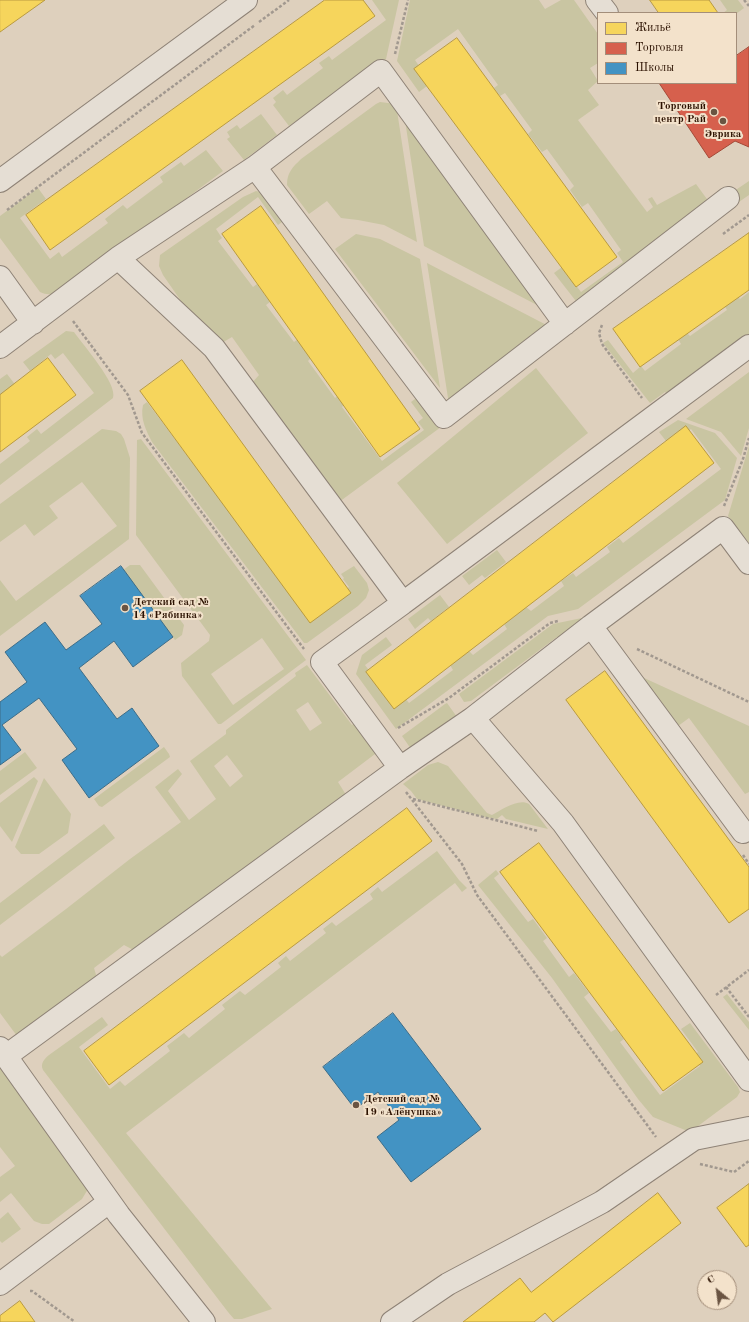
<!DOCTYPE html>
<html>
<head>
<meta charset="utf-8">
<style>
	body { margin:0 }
	#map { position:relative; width:749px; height:1322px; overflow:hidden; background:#ded0bd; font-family:"Old Standard TT",serif }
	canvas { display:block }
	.legend { position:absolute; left:597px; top:12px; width:140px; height:72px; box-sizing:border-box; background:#f3e2cb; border:1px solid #a38e7a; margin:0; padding:5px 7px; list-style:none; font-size:12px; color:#2b1100 }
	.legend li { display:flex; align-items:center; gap:8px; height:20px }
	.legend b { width:20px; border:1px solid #a38e7a }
	.north { position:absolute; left:697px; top:1270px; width:40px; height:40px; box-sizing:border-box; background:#f3e2cb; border:1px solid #a38e7a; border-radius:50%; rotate:331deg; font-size:11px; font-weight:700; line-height:16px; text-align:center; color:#2b1100 }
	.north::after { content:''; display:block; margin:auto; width:14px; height:18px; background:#6a5442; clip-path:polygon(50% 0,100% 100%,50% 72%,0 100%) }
</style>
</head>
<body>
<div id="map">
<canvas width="749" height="1322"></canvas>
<ul class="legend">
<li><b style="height:11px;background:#f6d55c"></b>Жильё</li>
<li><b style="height:11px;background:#d6604d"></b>Торговля</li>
<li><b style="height:11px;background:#4393c3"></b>Школы</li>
</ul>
<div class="north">С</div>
</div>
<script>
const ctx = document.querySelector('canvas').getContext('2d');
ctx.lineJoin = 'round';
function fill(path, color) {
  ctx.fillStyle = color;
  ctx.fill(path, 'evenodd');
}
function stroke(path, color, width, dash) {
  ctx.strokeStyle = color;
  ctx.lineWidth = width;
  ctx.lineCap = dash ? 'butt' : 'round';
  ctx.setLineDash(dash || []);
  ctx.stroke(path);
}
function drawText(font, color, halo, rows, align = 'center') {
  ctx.font = font + ' "Old Standard TT",serif';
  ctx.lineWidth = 4;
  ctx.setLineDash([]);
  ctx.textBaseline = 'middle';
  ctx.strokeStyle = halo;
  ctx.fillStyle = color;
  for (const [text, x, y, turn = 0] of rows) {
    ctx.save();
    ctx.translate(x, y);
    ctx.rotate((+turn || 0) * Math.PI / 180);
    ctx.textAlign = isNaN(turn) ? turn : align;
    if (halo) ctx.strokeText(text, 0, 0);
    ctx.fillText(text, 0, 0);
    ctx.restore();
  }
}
fill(new Path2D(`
	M372,0H399L386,59L289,126L273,105L276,102L273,98L283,90L287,95L323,68L319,63L329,56L332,60L386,20Z
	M410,0H539L545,9L561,0H574L598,34V63L590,68L598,81L588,90L599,105L578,120L647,212L653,207L648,199L652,197L657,205L696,184L712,206L749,181V195L643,268L579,305L554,273L562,267L581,292L623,262L617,253L621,250L588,203L582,207L570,190L574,186L547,149L542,152L528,134L532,130L505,93L500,96L494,88L498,85L458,29L415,60L421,69L427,86L419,92L397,61Z
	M720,0H738L744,8L736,14V13H723L727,10Z
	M380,102L396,104L417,242L384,225L358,220L341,218L327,201L309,214L287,185C287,172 293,167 301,159L376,104Z
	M403,107L558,316L424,246Z
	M261,114L277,135L244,160L227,139L230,137L227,132L237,125L240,129Z
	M206,150L223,171L62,291C54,294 48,296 40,292L0,238V216L38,188L46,199L20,218L50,259L59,252L62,257L108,223L105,219L123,205L127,209L163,182L160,177L181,162L184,166Z
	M256,191L268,194L286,219L278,225L258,197L216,229L222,238L218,241L253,287L257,284L270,302L266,305L294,342L298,339L312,357L308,361L335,398L340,394L346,403L342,407L382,461L424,430L418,422L423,418L411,402L419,396L441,427L335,505L251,384L259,375L232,337L220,344L210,343L163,275L159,266L160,255L243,197Z
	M356,234L380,239L420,259L440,388L335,249Z
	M427,263L560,332L451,401L448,398Z
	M749,292V340L670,399L665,392L650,403L603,343L608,340L633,373L641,366L645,371L681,344L678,339L687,333L690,336L727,310L724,305L737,295L740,299Z
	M66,331L74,332C83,345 118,384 113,398L0,485V464L30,441L27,437L37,429L41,434L94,393L63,353L55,359L51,354L30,371L23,362Z
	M536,368L588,433L447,544L397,483Z
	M749,372V428L741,456L721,432L686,419Z
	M7,374L17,387L0,401V379Z
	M147,402L309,617L349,587L343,579L344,578L341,574L354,566L367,583L369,590L366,598L358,606L307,643H304L152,442C146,430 140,419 143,405Z
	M678,420L715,433L737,458L725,500L578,609L548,616L396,729L356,674L362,655L386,637L392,645L365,665L395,705L405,698L409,703L453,670L450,665L469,651L473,655L507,629L504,624L526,607L531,611L564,586L561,581L573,573L576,577L610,552L607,547L619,538L623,543L721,469L691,429L683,435L679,431L666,441L659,432Z
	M102,429L116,431L121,434L124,439L130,458L129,539L0,636V580L16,601L117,526L82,482L49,506L58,518L34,536L25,524L0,542V504Z
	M141,439L306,660L221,724H218L182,676L181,663L209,641L210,635L136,535L137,440ZM262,638L284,669L233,705L211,674Z
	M749,446V543L728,516Z
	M497,550L506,562L485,578L482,575L469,585L462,576Z
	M130,565H140L184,625L182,635L175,640L123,570Z
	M636,578L635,585L564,637H557L471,701L464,702L459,694L553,624L582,618Z
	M440,595L449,607L431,621L428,618L415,629L408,619Z
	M307,665L352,725L358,720L379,751L338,782L348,798L141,954L124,945L94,968L99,985L20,1040L0,1013V955L2,957L66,909L130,859L181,822L155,787L178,769L182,774L168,791L189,820L216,799L190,761L226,734V730L296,676L295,673ZM308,702L322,723L310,731L296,710ZM227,755L243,776L230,787L214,766Z
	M631,672L749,726V792L745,794L689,718L674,729Z
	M447,703L457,717L411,749L402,736L445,704Z
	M164,747L169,754L170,757L102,807L99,806L94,799Z
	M25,752L37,768L0,795V771Z
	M438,762L448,766L487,813L492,815C502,810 518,798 529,804L548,829L506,819L502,815L497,819L485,817L417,799L411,791L403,784L428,765Z
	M34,777L38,781L12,842L0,826V803Z
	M44,778L71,814L68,833L39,854H21L15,847Z
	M104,824L115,838L0,925V903Z
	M437,851L459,880L467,888L462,892L455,883L126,1133L272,1309L242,1319H234L228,1312L43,1070C40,1064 44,1059 49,1055L102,1017L108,1025L79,1047L110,1089L120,1081L125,1086L170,1051L167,1046L184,1033L189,1038L225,1009L222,1005L240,991L245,995L281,967L278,963L286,956L290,961L326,933L323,929L332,922L336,926L373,899L370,894L378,887L382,892Z
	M496,870L499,874L494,878L528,922L533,919L547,938L543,941L569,977L574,973L589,993L584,997L611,1032L616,1029L624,1039L620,1042L660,1095L700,1066L693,1056L698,1052L681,1029L690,1023L738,1087L740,1092L737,1097L690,1132L653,1117L638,1099L552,978L478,885Z
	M727,994L749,1022V1030L723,997Z
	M0,1060L88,1189L82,1199L49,1224H42L34,1221L11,1193L0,1202V1177L15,1166L0,1147Z
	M8,1212L21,1229L2,1243L0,1241V1219Z`), '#c9c5a2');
const homes = new Path2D(`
	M0,0H45L0,32Z
	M325,0H363L375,16L50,250L26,215Z
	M650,0H709L718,13H659Z
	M457,38L617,257L576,287L414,69Z
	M261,206L420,429L380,457L222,234Z
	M749,233V290L640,367L613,329Z
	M48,358L76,395L0,452V395Z
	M182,360L351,593L310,623L140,391Z
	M686,426L714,463L394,709L366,672Z
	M605,671L749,867V909L729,923L566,700Z
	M407,808L432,841L109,1085L84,1051Z
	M539,843L703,1062L663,1091L500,872Z
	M749,1184V1245L746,1247L717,1208Z
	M658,1193L681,1223L553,1322L545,1313L534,1322H463L520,1278L531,1292Z
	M20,1301L35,1322H0V1316Z`);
fill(homes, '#f6d55c');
stroke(homes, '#b99a40', 1);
const shops = new Path2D(`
	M749,47V147L735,141L709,158L659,83H736V56Z`);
fill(shops, '#d6604d');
stroke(shops, '#a34836', 1);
const schools = new Path2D(`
	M121,566L173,637L133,667L114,641L79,668L117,719L132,708L159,746L89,798L62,760L77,749L39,698L2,725L21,750L0,765V702L27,682L5,652L45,622L66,650L102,624L80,596Z
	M393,1013L481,1129L411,1182L377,1137L399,1120L378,1092L355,1109L323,1067Z`);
fill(schools, '#4393c3');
stroke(schools, '#3c6c88', 1);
const minor = new Path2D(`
	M597,0L607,13
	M255,167L444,417L728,198
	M0,181L246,0
	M118,258L255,167L381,71L565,324
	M0,277L33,323
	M0,347L118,258L214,348L403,603L322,662L400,768
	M749,563L723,528L591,626L473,718L563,823L749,1080
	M403,603L749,346
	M591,626L743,832
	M0,1048L119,1215L204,1322
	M6,1056L400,768L473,718
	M0,1284L109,1202
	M392,1322L448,1284L602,1202L694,1139L749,1128`);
stroke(minor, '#8e8276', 24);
stroke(new Path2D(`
	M744,0L749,6
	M259,22L289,0
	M395,54L408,0
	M7,210L255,25
	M723,234L749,215
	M73,321L128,395L142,433L304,649
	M602,325L599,333L602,344L642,398
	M724,506L743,459L749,438
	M637,649L749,702
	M398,728L449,698L550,623L558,621
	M406,792L462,864L477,895L656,1137
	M413,799L538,831
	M743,855L749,864
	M726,987L749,1017
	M716,995L749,970
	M700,1164L734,1172L749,1161
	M30,1291H32L75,1322`), '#a1988f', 2.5, [3, 2]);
stroke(minor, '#e5ded4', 22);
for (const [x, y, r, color] of [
	[714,112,4,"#6a5442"],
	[723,121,4,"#6a5442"],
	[125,608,4,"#6a5442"],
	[356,1105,4,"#6a5442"]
]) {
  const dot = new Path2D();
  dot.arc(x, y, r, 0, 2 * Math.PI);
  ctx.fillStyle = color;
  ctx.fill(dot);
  stroke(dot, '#f3e2cb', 1.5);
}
drawText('bold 11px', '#2b1100', '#f3e2cb', [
	["Торговый",706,106,"right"],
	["центр Рай",706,119,"right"],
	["Эврика",723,134,"center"],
	["Детский сад №",133,602],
	["14 «Рябинка»",133,615],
	["Детский сад №",364,1099],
	["19 «Алёнушка»",364,1112]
], 'left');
</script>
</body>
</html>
